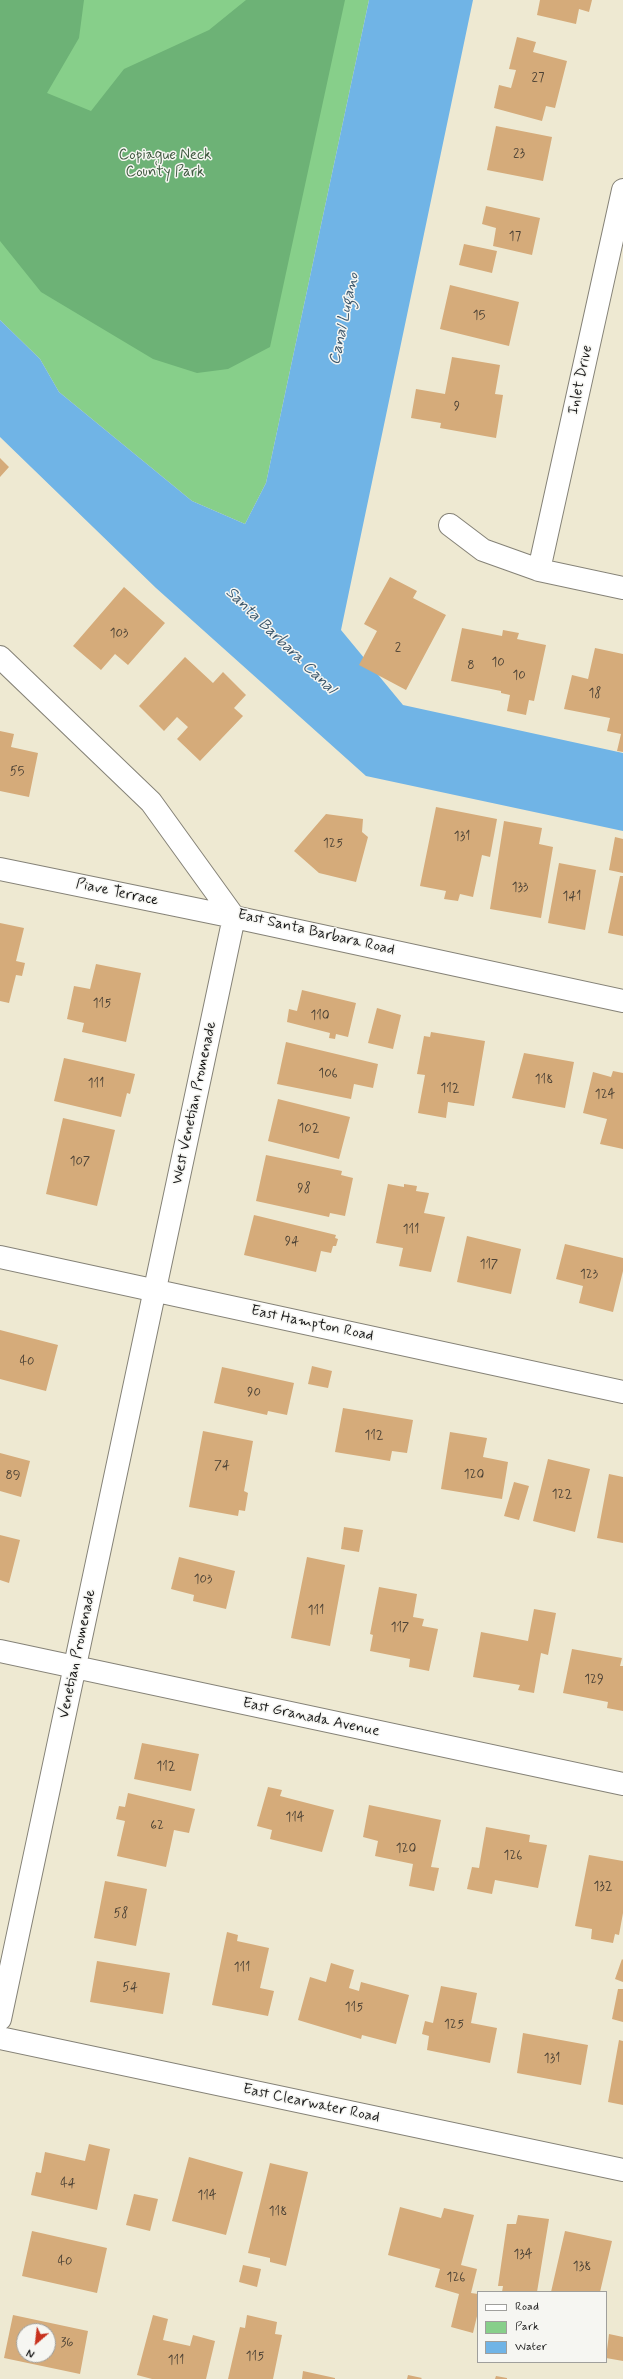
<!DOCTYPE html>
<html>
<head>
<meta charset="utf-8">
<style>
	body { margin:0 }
	#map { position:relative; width:623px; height:2379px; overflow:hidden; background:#eee9d2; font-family:Mynerve,sans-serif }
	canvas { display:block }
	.legend { position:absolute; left:477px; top:2291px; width:130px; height:72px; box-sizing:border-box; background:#f6f6f2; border:1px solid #9f9f9c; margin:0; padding:5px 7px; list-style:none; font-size:12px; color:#1c1c1c }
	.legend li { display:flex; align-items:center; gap:8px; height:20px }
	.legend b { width:20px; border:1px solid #9f9f9c }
	.north { position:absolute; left:16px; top:2323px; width:40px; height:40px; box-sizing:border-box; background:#f6f6f2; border:1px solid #9f9f9c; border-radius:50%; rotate:208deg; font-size:11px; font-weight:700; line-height:16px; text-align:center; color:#1c1c1c }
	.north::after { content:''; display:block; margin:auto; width:14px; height:18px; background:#c8321e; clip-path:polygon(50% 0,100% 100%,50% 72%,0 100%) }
</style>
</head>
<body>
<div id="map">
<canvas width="623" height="2379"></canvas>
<ul class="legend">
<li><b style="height:5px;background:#fff"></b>Road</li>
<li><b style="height:11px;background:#87cf8a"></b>Park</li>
<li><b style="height:11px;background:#70b4e6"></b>Water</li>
</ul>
<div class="north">N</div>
</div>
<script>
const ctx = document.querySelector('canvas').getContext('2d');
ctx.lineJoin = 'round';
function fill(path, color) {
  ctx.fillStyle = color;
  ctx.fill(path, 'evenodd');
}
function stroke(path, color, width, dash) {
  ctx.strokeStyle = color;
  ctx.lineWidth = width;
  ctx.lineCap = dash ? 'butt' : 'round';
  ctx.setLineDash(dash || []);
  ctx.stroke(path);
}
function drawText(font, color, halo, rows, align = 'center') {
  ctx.font = font + ' Mynerve,sans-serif';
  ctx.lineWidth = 3;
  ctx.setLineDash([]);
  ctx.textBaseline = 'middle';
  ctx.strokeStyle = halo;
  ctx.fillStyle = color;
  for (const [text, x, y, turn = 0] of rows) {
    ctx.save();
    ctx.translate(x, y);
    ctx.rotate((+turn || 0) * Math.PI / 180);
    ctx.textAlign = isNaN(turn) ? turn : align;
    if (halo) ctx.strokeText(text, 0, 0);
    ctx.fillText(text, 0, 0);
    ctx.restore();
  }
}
fill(new Path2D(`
	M0,0H369L266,483L245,524L192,501L59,392L40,359L0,320Z`), '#87cf8a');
fill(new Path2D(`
	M0,0H84L79,38L47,93L91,111L124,69L209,30L246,0H345L270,347L228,369L197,373L153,359L41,292L0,241Z`), '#6db276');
fill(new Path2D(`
	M369,0H473L341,630L403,705L623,753V831L366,776L156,588L0,437V320L40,359L59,392L192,501L245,524L266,483Z`), '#70b4e6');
fill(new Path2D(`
	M540,0H592L589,12L579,9L576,24L537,15Z
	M517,37L536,42L533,52L567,61L555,108L546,106L542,121L494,108L499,85L511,88L516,70L509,69Z
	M496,126L552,137L543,181L487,170Z
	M486,206L540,218L532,255L493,246L496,228L482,224Z
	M464,244L497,251L492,273L459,265Z
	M450,285L519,302L509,346L440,329Z
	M452,357L500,365L495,394L503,395L496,438L440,428L441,423L411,418L416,389L445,394Z
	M0,458L9,467L0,477Z
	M390,577L417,591L413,598L446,615L406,690L359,665L377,631L364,624Z
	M124,587L165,623L128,665L115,654L101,670L73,646Z
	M462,628L502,636L503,630L519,633L517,639L546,645L534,701L529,700L526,715L507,711L510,695L501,693V691L451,681Z
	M595,648L623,654V752L617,751L621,734L607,731L610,718L564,709L572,675L588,679Z
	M185,657L213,683L223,672L246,695L234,708L243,716L200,761L177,739L188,727L177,717L164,731L139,706Z
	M0,731L14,734L11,747L38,753L29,797L0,791Z
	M436,807L497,819L490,857L482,855L473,897L460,894L458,901L444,899L446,891L420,886Z
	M326,814L363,819L362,832L368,837L356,882L319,873L294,851Z
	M504,821L542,828L539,844L553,847L541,918L490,909Z
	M615,837L623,839V873L609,870Z
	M559,863L596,870L585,930L548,923Z
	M620,876H623V936L608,933Z
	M0,923L24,928L16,961L25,963L22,976L16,975L9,1003L0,1001Z
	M96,964L141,973L126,1042L82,1032L84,1023L67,1019L74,986L90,989Z
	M302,990L356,1003L348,1037L336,1034L335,1039L329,1038L330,1033L287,1022L289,1009L297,1011Z
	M377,1008L401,1015L393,1049L368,1043Z
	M431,1032L485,1041L474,1106L448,1102L446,1118L418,1113L425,1075L417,1074L424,1036L430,1037Z
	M286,1042L378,1064L373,1088L354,1084L351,1099L277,1084Z
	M524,1053L574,1062L565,1108L512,1098Z
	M64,1058L135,1074L130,1094L127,1093L121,1117L54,1101Z
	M613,1071L623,1073V1149L600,1144L607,1119L583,1113L593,1072L611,1077Z
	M278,1099L350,1117L339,1159L268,1141Z
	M63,1118L115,1130L97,1206L46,1194Z
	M266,1155L342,1171L341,1175L353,1178L345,1216L330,1213L329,1217L256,1201Z
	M388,1184L404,1187V1184L417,1186L416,1191L429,1193L424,1213L445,1217L431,1272L399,1266L403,1248L376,1243Z
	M254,1215L336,1235L335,1238L338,1239L336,1246H333L331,1253L321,1251L316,1272L244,1255Z
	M467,1236L521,1249L511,1294L457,1282Z
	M565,1244L623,1258V1271L613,1312L579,1303L583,1286L556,1279Z
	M0,1330L58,1345L46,1391L0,1379Z
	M312,1366L332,1371L328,1388L308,1384Z
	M222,1367L294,1383L287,1415L268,1411L267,1415L214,1403Z
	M343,1408L413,1420L407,1453L392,1451L390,1461L335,1452Z
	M203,1431L253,1441L244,1491L248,1493L245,1511L239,1510L238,1516L189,1507Z
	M450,1432L487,1438L483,1457L508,1462L502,1499L441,1489Z
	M0,1453L30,1461L21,1497L0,1491Z
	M548,1459L590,1469L575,1532L533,1521Z
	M609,1474L623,1477V1543L597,1538Z
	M514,1482L529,1486L519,1520L504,1516Z
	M344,1527L363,1530L359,1552L341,1549Z
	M0,1535L20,1540L9,1583L0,1580Z
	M179,1557L235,1571L226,1609L193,1601L194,1595L171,1589Z
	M307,1557L345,1565L330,1646L291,1638Z
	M379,1587L417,1594L413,1617L424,1619L422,1626L438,1629L429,1671L409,1667L410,1659L370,1651L373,1635L370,1634Z
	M534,1609L556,1613L548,1655L541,1653L534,1693L518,1690L520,1685L473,1677L481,1632L528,1641Z
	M572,1649L622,1658L620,1666H623V1711L607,1708L608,1702L563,1693Z
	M142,1743L199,1754L191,1791L134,1779Z
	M268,1787L282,1790L280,1796L334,1810L322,1852L270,1839L272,1830L257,1826Z
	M128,1793L195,1809L189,1833L174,1830L166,1867L117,1856L125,1821L116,1819L119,1806L125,1807Z
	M369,1805L441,1820L431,1867L439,1868L434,1891L409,1886L413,1864L375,1856L378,1841L363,1837Z
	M486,1827L530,1835L529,1842L547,1845L538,1888L495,1880L492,1894L467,1889L472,1867L479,1868Z
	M589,1855L623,1861V1913L619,1935L615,1934L613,1943L591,1939L592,1929L575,1926Z
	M105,1881L147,1889L136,1946L94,1938Z
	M227,1932L238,1935L237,1941L269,1948L260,1988L274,1991L268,2016L212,2005Z
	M622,1959L623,1960V1982L615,1979Z
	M97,1961L170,1973L163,2014L90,2002Z
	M331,1963L354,1970L349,1988L359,1991L361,1982L409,1995L396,2044L362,2035L361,2039L298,2020L310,1977L326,1982Z
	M441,1986L477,1993L471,2023L497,2028L490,2063L427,2050L429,2036L422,2034L425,2021L433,2023Z
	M618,1989H623V2022L612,2019Z
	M523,2033L588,2045L581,2085L517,2073Z
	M619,2040L623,2041V2105L608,2102Z
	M89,2144L110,2149L97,2210L31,2195L36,2172L41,2173L45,2152L85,2161Z
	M189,2157L243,2172L226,2235L172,2221Z
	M270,2163L308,2172L286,2266L270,2262V2258L248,2253Z
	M134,2194L158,2199L150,2231L126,2225Z
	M400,2207L441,2218L444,2208L474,2215L461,2265L477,2269L471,2293L478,2294V2312L473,2333L451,2327L459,2294L435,2287L440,2269L388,2255Z
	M518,2215L549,2219L537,2292H502L503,2286H498L507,2224H516Z
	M32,2231L107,2248L97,2293L22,2276Z
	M565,2231L612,2241L600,2292H551Z
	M243,2265L261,2269L257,2287L239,2282Z
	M13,2315L88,2331L80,2374L4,2358ZM24,2331H48V2355H24Z
	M153,2315L168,2319L163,2340L190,2346L193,2335L215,2341L206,2379H152L137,2375Z
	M247,2315L277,2322L275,2334L282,2335L273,2379H228L240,2327L245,2328Z
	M609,2334L623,2337V2361L606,2358Z
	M303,2371L335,2378V2379H302Z
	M408,2375L422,2378L421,2379H407Z
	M496,2376L507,2378V2379H495Z`), '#d5ab7a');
const street = new Path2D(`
	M450,525L483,550L539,570L623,588
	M539,570L623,190
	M0,657L151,802L234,917L623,1001
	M0,869L234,917L0,2019
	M0,1257L623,1392
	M0,1651L623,1784
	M0,2038L623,2170`);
stroke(street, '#858277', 24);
stroke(street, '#fff', 22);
drawText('13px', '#4a4034', null, [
	["27",538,78],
	["23",519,154],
	["17",515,237],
	["15",479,316],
	["9",457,407],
	["103",119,634],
	["2",398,648],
	["10",498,663],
	["8",471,666],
	["10",519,676],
	["18",595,694],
	["55",17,772],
	["131",462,837],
	["125",333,844],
	["133",520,888],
	["141",572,897],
	["115",102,1004],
	["110",320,1016],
	["106",328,1074],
	["118",544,1080],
	["111",96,1084],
	["112",450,1089],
	["124",605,1095],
	["102",309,1129],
	["107",80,1162],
	["98",304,1189],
	["111",411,1230],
	["94",292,1242],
	["117",489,1265],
	["123",589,1275],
	["40",27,1362],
	["90",254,1393],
	["112",374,1436],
	["74",222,1466],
	["120",474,1475],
	["89",13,1476],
	["122",562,1495],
	["103",203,1580],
	["111",316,1611],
	["117",400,1628],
	["129",594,1680],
	["112",166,1767],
	["114",295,1818],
	["62",157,1826],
	["120",406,1849],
	["126",513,1856],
	["132",603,1887],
	["58",121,1914],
	["111",242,1968],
	["54",130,1988],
	["115",354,2008],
	["125",454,2025],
	["131",552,2059],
	["44",68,2184],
	["114",207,2196],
	["118",278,2212],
	["134",523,2255],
	["40",65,2262],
	["138",582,2267],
	["126",456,2278],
	["36",67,2343],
	["115",255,2357],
	["111",176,2361]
]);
drawText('15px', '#415b42', '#f6f6f2', [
	["Copiague Neck",165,156],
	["County Park",165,173]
]);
drawText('15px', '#1c1c1c', '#f6f6f2', [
	["Inlet Drive",581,380,-78],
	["Piave Terrace",117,893,12],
	["East Santa Barbara Road",316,933,13],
	["West Venetian Promenade",195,1103,-78],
	["East Hampton Road",312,1324,12],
	["Venetian Promenade",78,1654,-78],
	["East Granada Avenue",311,1718,12],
	["East Clearwater Road",311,2104,12]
]);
drawText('italic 16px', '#3e596d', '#f6f6f2', [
	["Canal Lugano",345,319,-78],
	["Santa Barbara Canal",280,641,44]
]);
</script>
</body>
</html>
